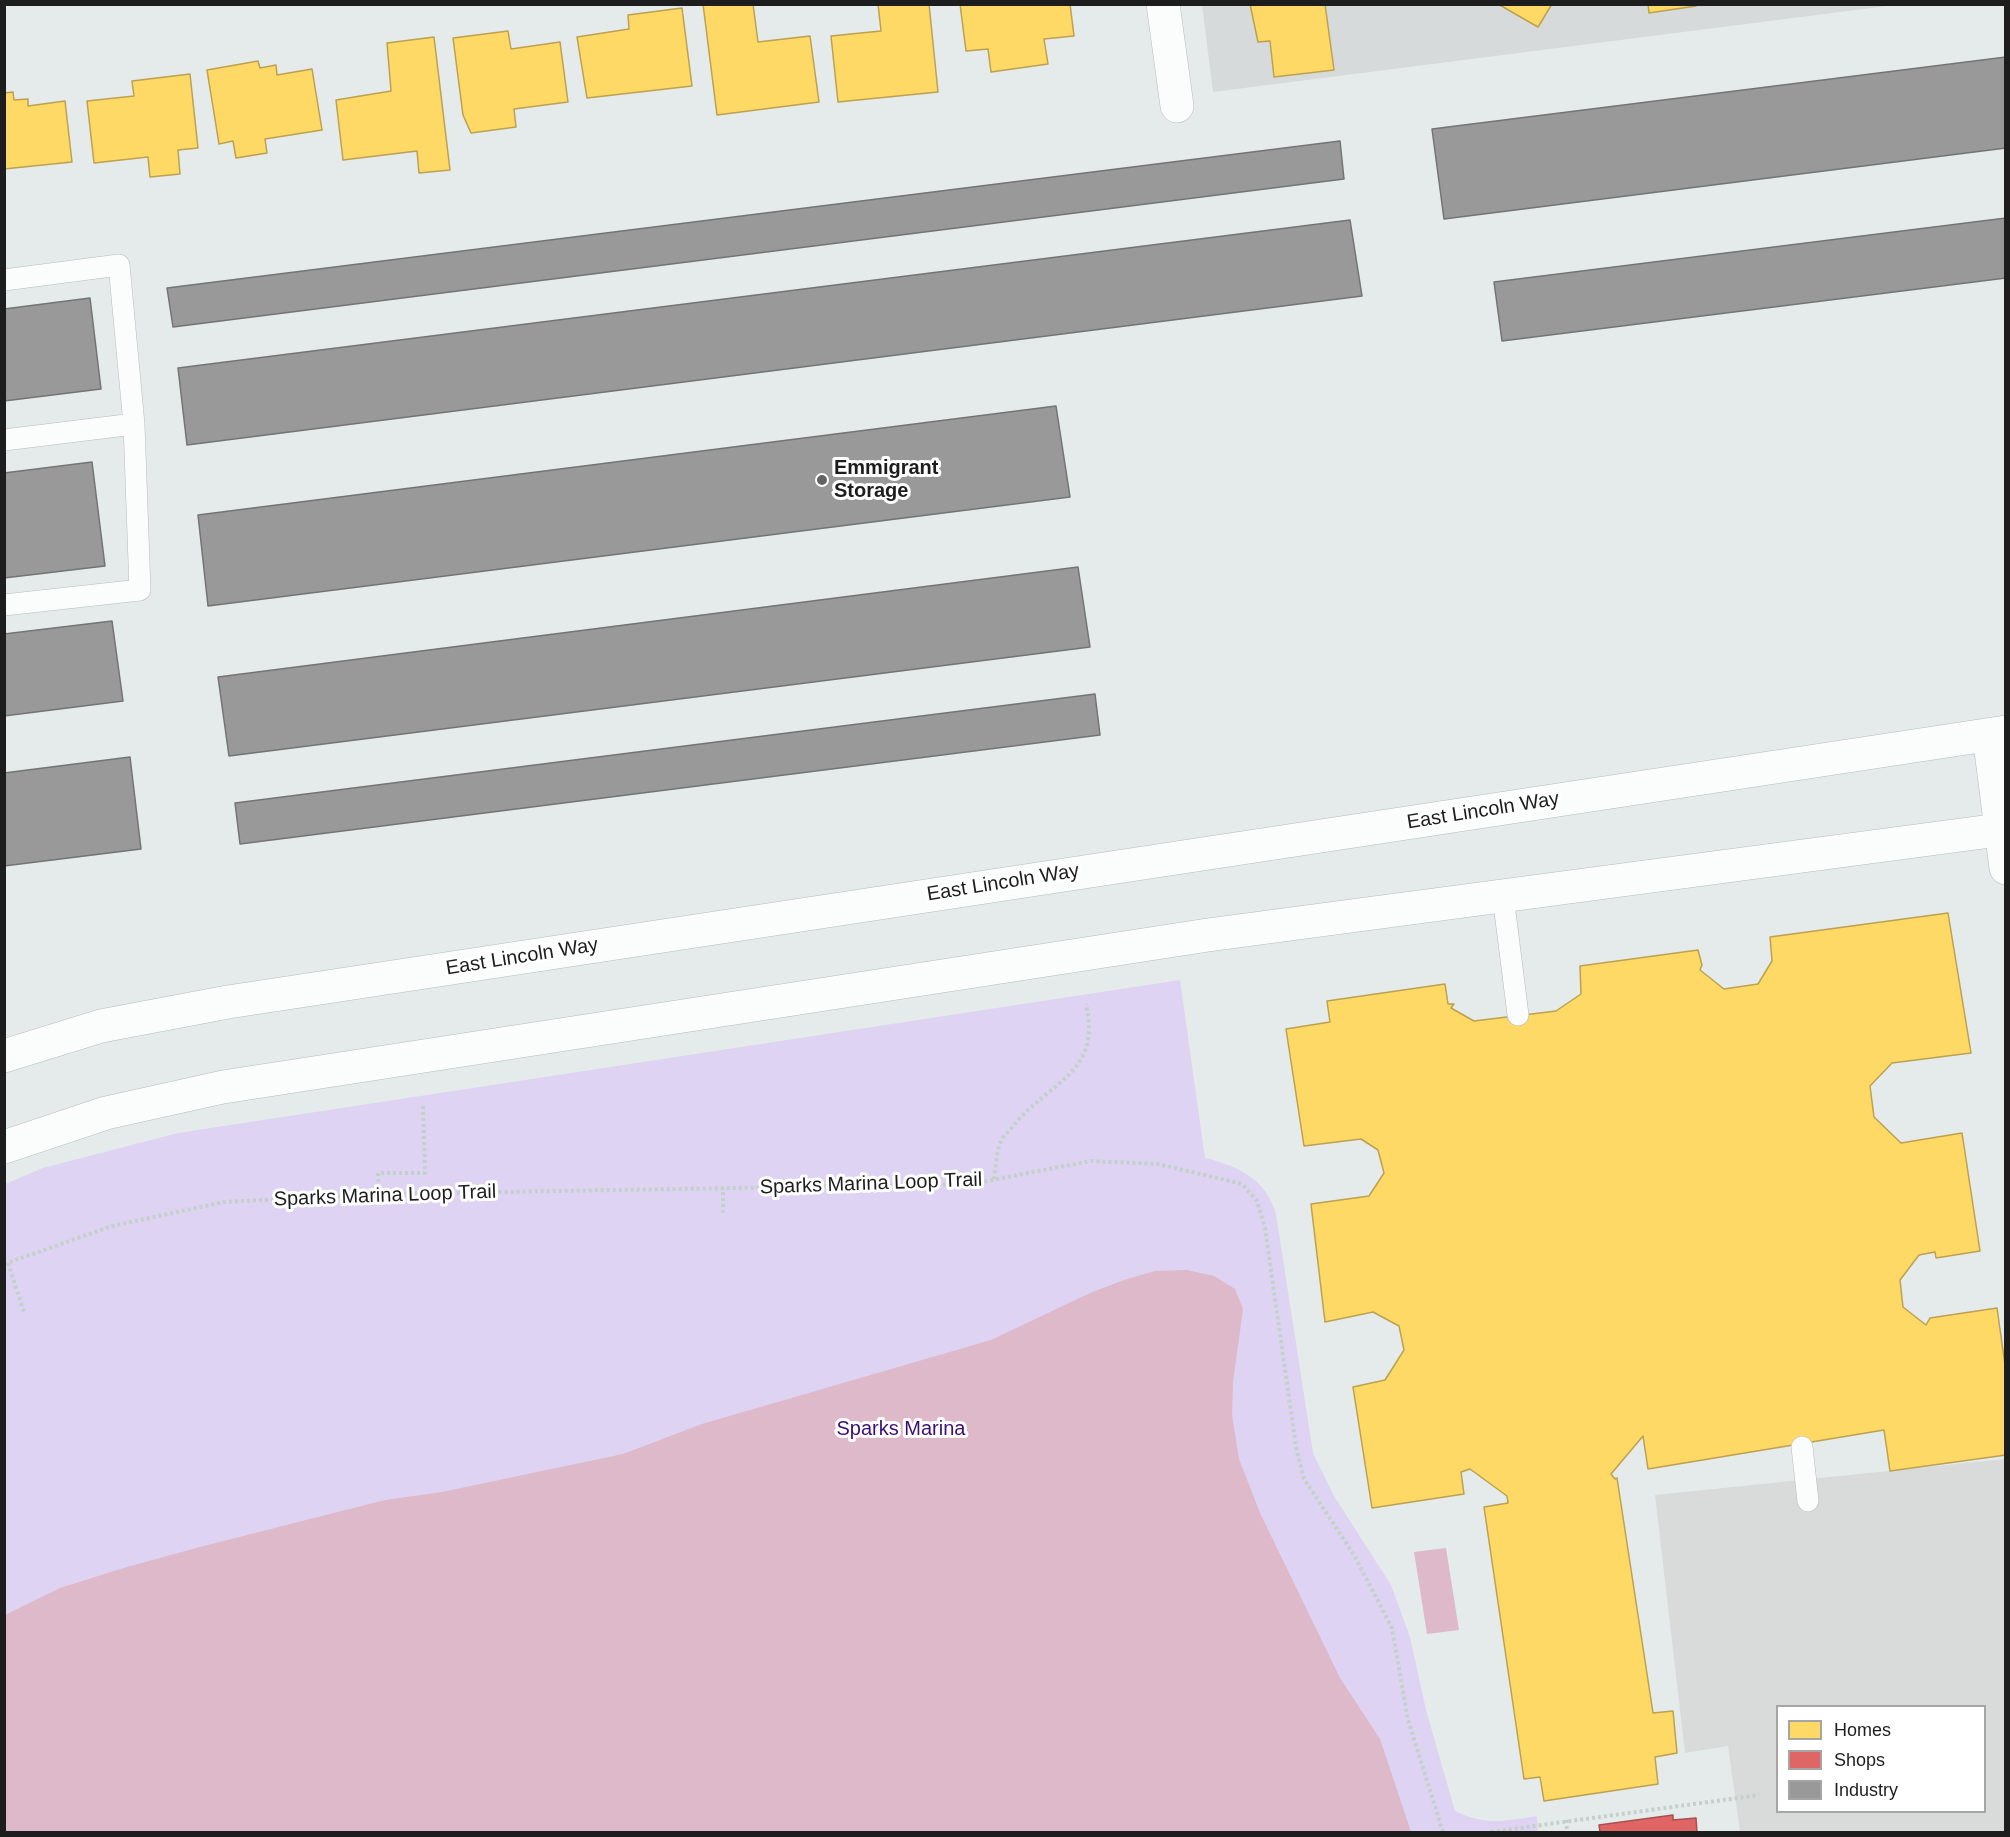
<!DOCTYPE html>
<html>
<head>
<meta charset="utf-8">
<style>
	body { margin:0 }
	#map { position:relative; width:2010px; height:1837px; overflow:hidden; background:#e5ebeb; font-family:Helvetica,sans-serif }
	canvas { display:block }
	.frame { position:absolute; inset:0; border:6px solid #1d1d1d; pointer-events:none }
	.legend { position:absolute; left:1776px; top:1705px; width:210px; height:108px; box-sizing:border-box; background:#fff; border:2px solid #a5a5a5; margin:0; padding:8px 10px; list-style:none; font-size:18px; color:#1d1d1d }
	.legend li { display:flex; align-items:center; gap:12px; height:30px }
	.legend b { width:30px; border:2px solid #a5a5a5 }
</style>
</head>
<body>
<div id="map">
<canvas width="2010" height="1837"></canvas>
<div class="frame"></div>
<ul class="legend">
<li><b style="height:16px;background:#ffd966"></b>Homes</li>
<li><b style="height:16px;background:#e06666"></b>Shops</li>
<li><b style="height:16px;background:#999"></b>Industry</li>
</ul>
</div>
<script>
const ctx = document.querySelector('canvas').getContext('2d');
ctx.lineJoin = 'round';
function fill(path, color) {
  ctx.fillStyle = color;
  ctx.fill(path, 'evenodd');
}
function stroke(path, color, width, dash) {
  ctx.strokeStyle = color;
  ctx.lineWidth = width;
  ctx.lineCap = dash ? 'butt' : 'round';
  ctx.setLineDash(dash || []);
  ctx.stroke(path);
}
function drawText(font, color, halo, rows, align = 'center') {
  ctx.font = font + ' Helvetica,sans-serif';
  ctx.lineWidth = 6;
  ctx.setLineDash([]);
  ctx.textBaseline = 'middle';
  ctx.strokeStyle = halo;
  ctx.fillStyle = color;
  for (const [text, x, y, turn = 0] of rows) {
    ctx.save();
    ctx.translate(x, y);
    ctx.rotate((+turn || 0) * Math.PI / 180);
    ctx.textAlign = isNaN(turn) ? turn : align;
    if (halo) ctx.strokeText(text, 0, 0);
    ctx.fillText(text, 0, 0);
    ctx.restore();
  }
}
fill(new Path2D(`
	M1202,5H1895L1213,92Z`), '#d6dada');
fill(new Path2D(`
	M1180,980L1205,1158C1238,1166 1266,1179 1276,1214L1313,1453L1334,1496L1391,1585L1410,1637L1426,1710L1455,1811C1486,1826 1504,1821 1537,1816L1538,1832H5V1184L43,1168L178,1133Z`), '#ded3f2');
fill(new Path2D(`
	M2005,1459V1832H1740L1728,1746L1685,1753L1655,1495ZM1778,1706H1984V1812H1778Z`), '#d9dbdb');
fill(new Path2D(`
	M1187,1270L1214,1276L1235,1289L1243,1309L1233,1382L1232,1415L1239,1459L1260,1513L1340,1678L1380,1739L1411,1832H5V1615L60,1588L127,1567L200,1547L385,1500L442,1492L623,1454L702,1424L991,1340L1090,1293L1124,1280L1155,1271Z
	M1446,1548L1459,1630L1427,1634L1414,1552Z`), '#ddb9c9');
const homes = new Path2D(`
	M703,4H753L758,42L810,36L819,102L717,115Z
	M878,4H929L938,92L838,102L831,36L881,31Z
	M960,4H1070L1074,36L1044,39L1048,64L991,72L988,49L966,51Z
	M1250,4H1325L1334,70L1274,77L1270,41L1258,42Z
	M1498,4H1552L1538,27Z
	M1648,4H1696V6L1649,13Z
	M682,8L692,86L587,98L577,37L629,29L628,15Z
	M508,31L511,49L560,42L568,102L514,109L516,127L471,133L463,115L453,38Z
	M434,37L450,170L419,173L417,151L343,160L336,100L391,91L387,43Z
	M258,61L260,68L276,65L277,75L312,69L322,130L265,139L267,153L236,158L233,141L219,144L207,70Z
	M190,74L198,148L178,150L180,174L150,177L148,157L94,163L87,101L134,96L132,81Z
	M13,92L14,100L28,99V106L65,101L72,162L4,169V93Z
	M1948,913L1971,1053L1892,1063L1870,1086L1874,1117L1901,1143L1962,1133L1980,1251L1936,1258L1935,1252L1919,1255L1900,1280L1903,1307L1926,1325L1930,1318L1997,1308L2006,1372V1455L1890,1471L1884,1430L1648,1469L1643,1436L1611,1474L1615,1479L1617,1478L1653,1713L1673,1711L1677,1753L1655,1757L1658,1784L1544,1801L1540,1777L1524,1779L1484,1507L1508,1503L1507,1496L1470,1469L1461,1472L1464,1494L1372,1508L1353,1387L1385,1380L1404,1350L1399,1326L1373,1312L1325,1322L1311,1204L1369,1196L1384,1173L1378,1150L1361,1139L1304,1146L1286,1029L1330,1022L1327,1001L1445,984L1448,1004H1454L1451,1008L1474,1021L1556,1011L1581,994L1580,966L1698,950L1702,965L1700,970L1724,989L1758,984L1772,961L1770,937Z`);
fill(homes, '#ffd966');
stroke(homes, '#bba150', 1.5);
const shops = new Path2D(`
	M1673,1815V1820L1696,1818L1697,1832H1600L1599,1825Z`);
fill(shops, '#e06666');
stroke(shops, '#a65050', 1.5);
const industry = new Path2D(`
	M2006,57V148L1444,219L1432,129Z
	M1340,141L1344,179L173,327L167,288Z
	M2006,218V278L1502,341L1494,282Z
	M1350,220L1362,296L187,445L178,368Z
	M90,298L101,389L4,401V309Z
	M1056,406L1070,497L208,606L198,515Z
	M92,462L105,566L4,578V473Z
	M1078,567L1090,647L229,756L218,677Z
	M112,621L123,701L4,716V634Z
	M1095,694L1100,735L240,844L235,803Z
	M130,757L141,849L4,866V773Z`);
fill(industry, '#999');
stroke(industry, '#747474', 1.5);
const service = new Path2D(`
	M4,280L119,265L134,424
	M4,440L134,424L140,590L4,605
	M1503,896L1518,1015
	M1802,1447L1808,1501`);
const minor = new Path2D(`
	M1163,4L1177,106
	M1989,735L2006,868`);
const tertiary = new Path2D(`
	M4,1056L101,1026L228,1002L2006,732
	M4,1147L106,1113L223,1087L1208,935L2006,829`);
stroke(service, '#b8bbbb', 22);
stroke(minor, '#b8bbbb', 34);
stroke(tertiary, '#b8bbbb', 34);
stroke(new Path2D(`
	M994,1179C996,1168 996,1154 1000,1143C1002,1137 1010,1130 1014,1125C1050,1081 1102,1073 1086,1004
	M379,1194L378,1173H425L423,1106
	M723,1213V1188
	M8,1263L24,1312
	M4,1264L112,1226L224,1202L379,1194L971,1184L1091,1161L1158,1164L1242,1184L1257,1201L1265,1228L1296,1447L1304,1479L1354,1555L1392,1628L1408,1720L1443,1832
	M1566,1820L1567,1832
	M1491,1832L1759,1795`), '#c3d1ca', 4, [3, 3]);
stroke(service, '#fbfcfc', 21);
stroke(minor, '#fbfcfc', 33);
stroke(tertiary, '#fbfcfc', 33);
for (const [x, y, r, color] of [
	[822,480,6,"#636565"]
]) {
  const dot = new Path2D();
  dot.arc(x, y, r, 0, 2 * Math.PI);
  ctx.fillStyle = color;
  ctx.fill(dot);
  stroke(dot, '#fff', 2);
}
drawText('bold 20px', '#1d1d1d', '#fff', [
	["Emmigrant",834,468],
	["Storage",834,491]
], 'left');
drawText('20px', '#1d1d1d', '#fff', [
	["East Lincoln Way",1483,811,-9],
	["East Lincoln Way",1003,883,-9],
	["East Lincoln Way",522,957,-9],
	["Sparks Marina Loop Trail",871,1184,-2],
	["Sparks Marina Loop Trail",385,1196,-2]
]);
drawText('20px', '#3c0f76', '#fff', [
	["Sparks Marina",901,1429]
]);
</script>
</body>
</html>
